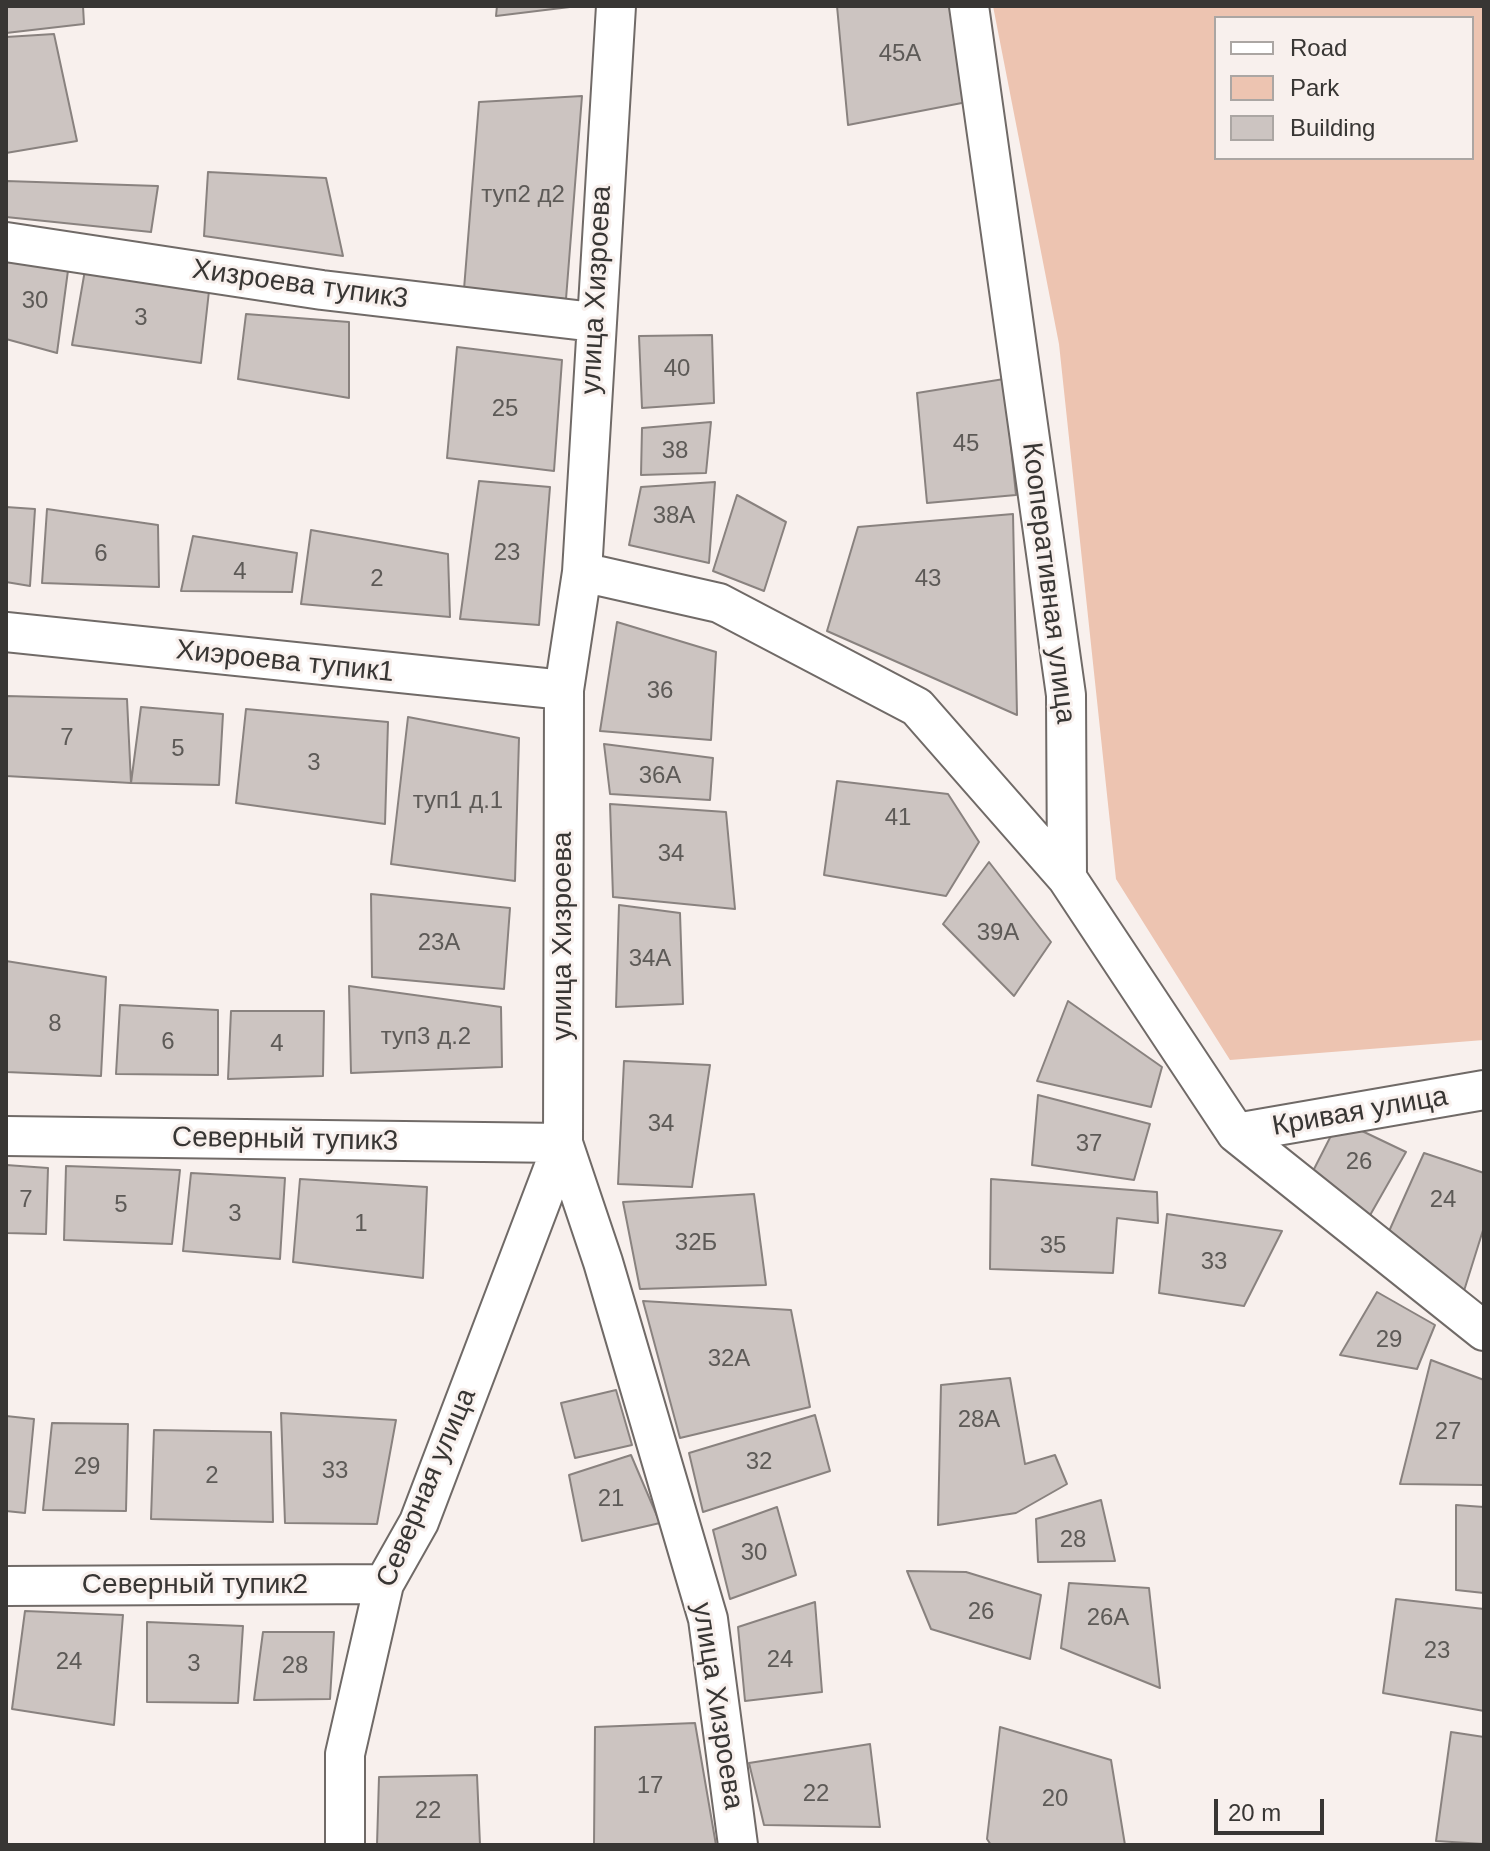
<!DOCTYPE html>
<html>
<head>
<meta charset="utf-8">
<style>
	body { margin:0 }
	#map { position:relative; width:1490px; height:1851px; overflow:hidden; background:#f8f0ed; font-family:Arial,sans-serif }
	canvas { display:block }
	.frame { position:absolute; inset:0; border:8px solid #383634; pointer-events:none }
	.legend { position:absolute; left:1214px; top:16px; width:260px; height:144px; box-sizing:border-box; background:#f8f0ed; border:2px solid #aba6a3; margin:0; padding:10px 14px; list-style:none; font-size:24px; color:#383634 }
	.legend li { display:flex; align-items:center; gap:16px; height:40px }
	.legend b { width:40px; border:2px solid #aba6a3 }
	.scale { position:absolute; left:1214px; top:1799px; width:110px; height:36px; box-sizing:border-box; border:4px solid #383634; border-top:0; padding-left:10px; font-size:24px; line-height:28px; white-space:nowrap; color:#383634; -webkit-text-stroke:6px #f8f0ed; paint-order:stroke }
</style>
</head>
<body>
<div id="map">
<canvas width="1490" height="1851"></canvas>
<div class="frame"></div>
<ul class="legend">
<li><b style="height:10px;background:#fff"></b>Road</li>
<li><b style="height:22px;background:#edc4b1"></b>Park</li>
<li><b style="height:22px;background:#ccc4c1"></b>Building</li>
</ul>
<div class="scale">20 m</div>
</div>
<script>
const ctx = document.querySelector('canvas').getContext('2d');
ctx.lineJoin = 'round';
function fill(path, color) {
  ctx.fillStyle = color;
  ctx.fill(path, 'evenodd');
}
function stroke(path, color, width, dash) {
  ctx.strokeStyle = color;
  ctx.lineWidth = width;
  ctx.lineCap = dash ? 'butt' : 'round';
  ctx.setLineDash(dash || []);
  ctx.stroke(path);
}
function drawText(font, color, halo, rows, align = 'center') {
  ctx.font = font + ' Arial,sans-serif';
  ctx.lineWidth = 6;
  ctx.setLineDash([]);
  ctx.textBaseline = 'middle';
  ctx.strokeStyle = halo;
  ctx.fillStyle = color;
  for (const [text, x, y, turn = 0] of rows) {
    ctx.save();
    ctx.translate(x, y);
    ctx.rotate((+turn || 0) * Math.PI / 180);
    ctx.textAlign = isNaN(turn) ? turn : align;
    if (halo) ctx.strokeText(text, 0, 0);
    ctx.fillText(text, 0, 0);
    ctx.restore();
  }
}
fill(new Path2D(`
	M993,6H1484V1040L1230,1060L1116,879L1059,344ZM1216,18H1472V158H1216Z`), '#edc4b1');
const building = new Path2D(`
	M6,6H83L84,24L6,33Z
	M497,6H578L496,16Z
	M837,6H950L967,102L848,125Z
	M54,34L77,141L6,153V37Z
	M582,96L566,299L464,289L479,102Z
	M208,172L326,178L343,256L204,236Z
	M6,181L158,186L151,232L6,217Z
	M6,253L69,263L57,353L6,339Z
	M85,270L209,291L201,363L72,345Z
	M246,314L349,322V398L238,379Z
	M712,335L714,403L642,408L639,336Z
	M457,347L562,360L554,471L447,458Z
	M1004,379L1016,495L927,503L917,393Z
	M711,422L706,473L641,475L642,428Z
	M479,481L550,487L539,625L460,619Z
	M715,482L709,563L629,545L641,487Z
	M737,495L786,522L764,591L713,571Z
	M6,507L35,509L30,586L6,582Z
	M47,509L158,525L159,587L42,583Z
	M1013,514L1017,715L827,631L858,527Z
	M311,530L448,554L450,617L301,604Z
	M193,536L297,553L292,592L181,591Z
	M617,622L716,652L711,740L600,731Z
	M6,696L127,699L131,783L6,776Z
	M141,707L223,714L219,785L131,783Z
	M246,709L388,722L385,824L236,803Z
	M408,717L519,738L515,881L391,864Z
	M604,744L713,758L710,800L610,794Z
	M837,781L948,794L979,842L946,896L824,875Z
	M610,804L726,812L735,909L613,897Z
	M989,862L1051,942L1014,996L943,924Z
	M371,894L510,908L504,989L372,977Z
	M619,905L680,913L683,1004L616,1007Z
	M6,961L106,977L101,1076L6,1072Z
	M349,986L501,1007L502,1067L351,1073Z
	M1068,1001L1162,1067L1151,1107L1037,1081Z
	M120,1005L218,1010V1075L116,1074Z
	M231,1011H324L323,1076L228,1079Z
	M624,1061L710,1065L692,1187L618,1184Z
	M1038,1095L1150,1124L1134,1180L1032,1165Z
	M1339,1120L1406,1152L1369,1217L1312,1173Z
	M1424,1153L1484,1173V1227L1463,1294L1386,1238Z
	M6,1165L48,1168L46,1234L6,1233Z
	M66,1166L180,1170L172,1244L64,1240Z
	M191,1173L285,1178L280,1259L183,1251Z
	M300,1179L427,1187L423,1278L293,1262Z
	M991,1179L1157,1192L1158,1223L1117,1218L1113,1273L990,1269Z
	M754,1194L766,1285L640,1289L623,1202Z
	M1167,1214L1282,1231L1244,1306L1159,1293Z
	M1377,1292L1435,1325L1417,1369L1340,1355Z
	M643,1301L791,1310L810,1407L680,1438Z
	M1431,1360L1484,1380V1485L1400,1484Z
	M1010,1378L1025,1464L1055,1455L1067,1484L1016,1513L938,1525L941,1385Z
	M616,1390L632,1445L575,1458L561,1403Z
	M281,1413L396,1420L377,1524L285,1523Z
	M815,1415L830,1471L703,1512L689,1453Z
	M6,1416L34,1419L25,1513L6,1511Z
	M52,1423L128,1424L126,1511L43,1510Z
	M154,1430L271,1432L273,1522L151,1519Z
	M631,1455L660,1523L582,1541L569,1475Z
	M1101,1500L1115,1561L1038,1562L1036,1519Z
	M1456,1505L1484,1507V1593L1456,1590Z
	M777,1507L796,1575L730,1599L713,1530Z
	M907,1571L966,1572L1041,1595L1030,1659L931,1629Z
	M1069,1583L1149,1588L1160,1688L1061,1648Z
	M1396,1599L1484,1609V1711L1383,1693Z
	M815,1602L822,1692L745,1701L738,1627Z
	M25,1611L123,1615L114,1725L12,1709Z
	M147,1622L243,1626L238,1703L147,1702Z
	M263,1632H334L330,1699L254,1700Z
	M695,1723L716,1845H594L595,1727Z
	M1000,1727L1111,1760L1125,1845H991L987,1839Z
	M1451,1732L1484,1737V1844L1436,1841Z
	M870,1744L880,1827L764,1825L749,1763Z
	M477,1775L480,1845H377L379,1777Z`);
fill(building, '#ccc4c1');
stroke(building, '#89827f', 2);
const street = new Path2D(`
	M616,6L582,572L564,690L563,1143L603,1262L708,1619L738,1845
	M969,6L1066,695L1067,878L1236,1133L1484,1331
	M6,242L322,290L594,322
	M582,572L719,603L917,707L1067,878
	M6,632L564,690
	M1236,1133L1484,1090
	M6,1136L563,1143
	M6,1586L384,1584
	M345,1845V1754L384,1584L419,1522L563,1143`);
stroke(street, '#706a67', 42);
stroke(street, '#fff', 38);
drawText('24px', '#5d5a57', null, [
	["45А",900,54],
	["туп2 д2",523,195],
	["30",35,301],
	["3",141,318],
	["40",677,369],
	["25",505,409],
	["45",966,444],
	["38",675,451],
	["38А",674,516],
	["23",507,553],
	["6",101,554],
	["4",240,572],
	["2",377,579],
	["43",928,579],
	["36",660,691],
	["7",67,738],
	["5",178,749],
	["3",314,763],
	["36А",660,776],
	["туп1 д.1",458,801],
	["41",898,818],
	["34",671,854],
	["39А",998,933],
	["23А",439,943],
	["34А",650,959],
	["8",55,1024],
	["туп3 д.2",426,1037],
	["6",168,1042],
	["4",277,1044],
	["34",661,1124],
	["37",1089,1144],
	["26",1359,1162],
	["7",26,1200],
	["24",1443,1200],
	["5",121,1205],
	["3",235,1214],
	["1",361,1224],
	["32Б",696,1243],
	["35",1053,1246],
	["33",1214,1262],
	["29",1389,1340],
	["32А",729,1359],
	["28А",979,1420],
	["27",1448,1432],
	["32",759,1462],
	["29",87,1467],
	["33",335,1471],
	["2",212,1476],
	["21",611,1499],
	["28",1073,1540],
	["30",754,1553],
	["26",981,1612],
	["26А",1108,1618],
	["23",1437,1651],
	["24",780,1660],
	["24",69,1662],
	["3",194,1664],
	["28",295,1666],
	["17",650,1786],
	["22",816,1794],
	["20",1055,1799],
	["22",428,1811]
]);
drawText('28px', '#383634', '#f8f0ed', [
	["Хизроева тупик3",300,285,8],
	["улица Хизроева",597,290,-87],
	["Кооперативная улица",1048,583,83],
	["Хиэроева тупик1",285,662,6],
	["улица Хизроева",563,936,-90],
	["Кривая улица",1360,1112,-10],
	["Северный тупик3",285,1140,1],
	["Северная улица",427,1488,-67],
	["Северный тупик2",195,1585],
	["улица Хизроева",717,1706,81]
]);
</script>
</body>
</html>
